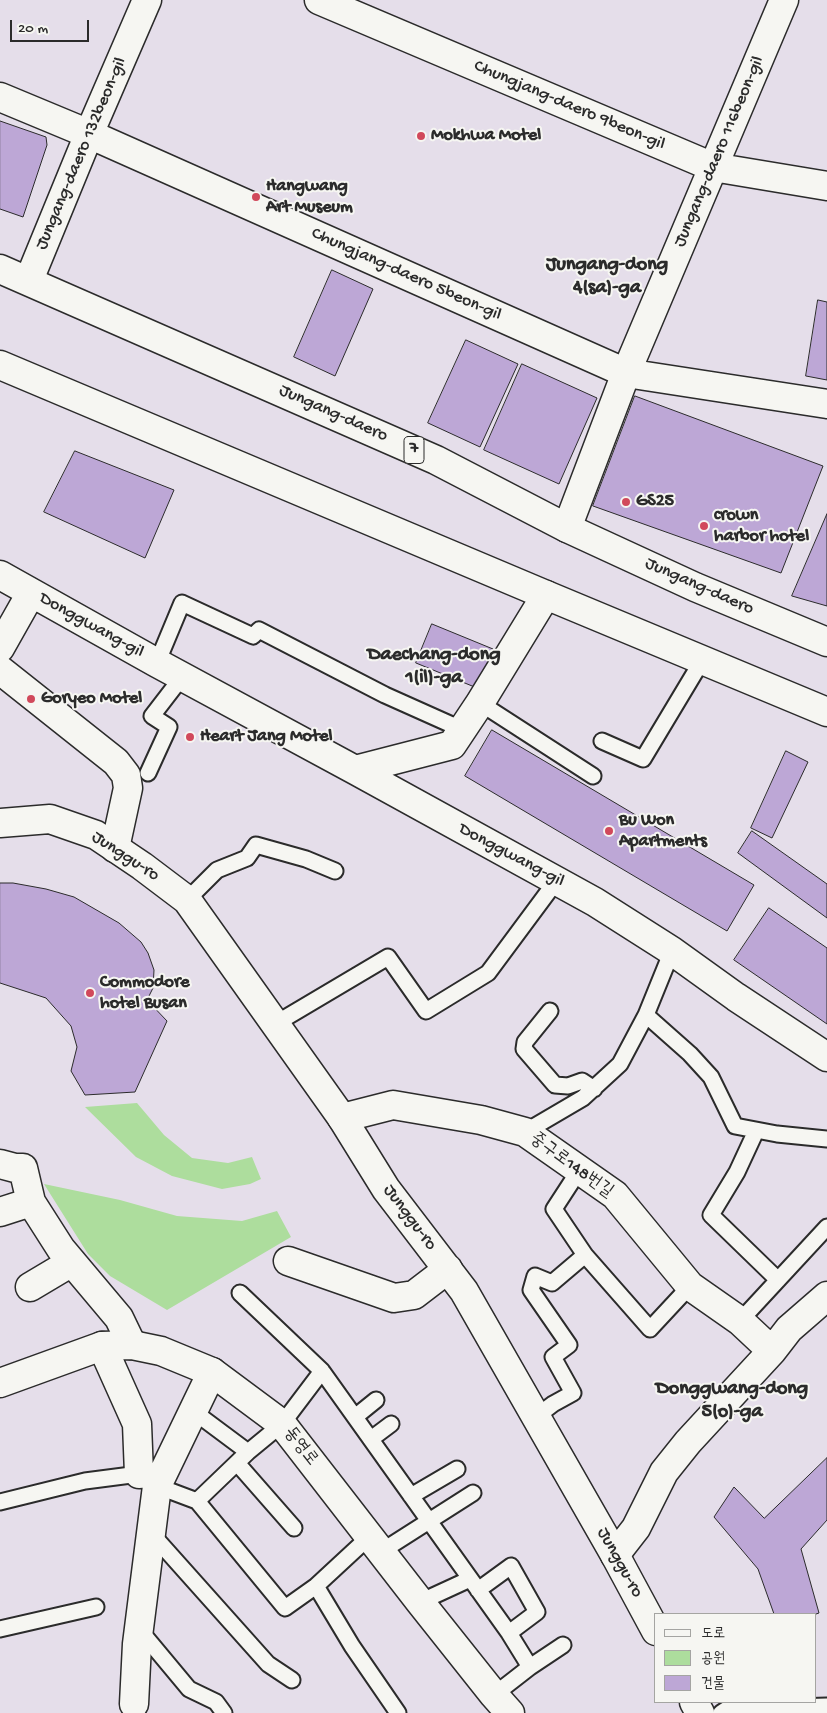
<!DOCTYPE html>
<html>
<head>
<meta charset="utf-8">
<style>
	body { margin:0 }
	#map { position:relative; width:827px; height:1713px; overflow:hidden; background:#e5deea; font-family:"Gochi Hand","Poor Story",sans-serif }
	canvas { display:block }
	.legend { position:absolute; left:654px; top:1613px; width:162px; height:90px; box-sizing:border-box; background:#f6f6f2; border:1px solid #a5a5a2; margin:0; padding:6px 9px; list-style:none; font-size:15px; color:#2b2b2b }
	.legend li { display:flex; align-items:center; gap:10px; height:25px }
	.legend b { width:25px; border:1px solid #a5a5a2 }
	.scale { position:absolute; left:10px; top:20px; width:79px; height:22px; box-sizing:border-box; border:2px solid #2b2b2b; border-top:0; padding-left:6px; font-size:15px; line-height:18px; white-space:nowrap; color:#2b2b2b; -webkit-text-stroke:4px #f6f6f2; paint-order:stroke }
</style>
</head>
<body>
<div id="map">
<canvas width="827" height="1713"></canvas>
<ul class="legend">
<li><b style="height:6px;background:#f6f6f2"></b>도로</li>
<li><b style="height:14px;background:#addd9d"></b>공원</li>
<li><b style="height:14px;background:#bda7d6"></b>건물</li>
</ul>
<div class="scale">20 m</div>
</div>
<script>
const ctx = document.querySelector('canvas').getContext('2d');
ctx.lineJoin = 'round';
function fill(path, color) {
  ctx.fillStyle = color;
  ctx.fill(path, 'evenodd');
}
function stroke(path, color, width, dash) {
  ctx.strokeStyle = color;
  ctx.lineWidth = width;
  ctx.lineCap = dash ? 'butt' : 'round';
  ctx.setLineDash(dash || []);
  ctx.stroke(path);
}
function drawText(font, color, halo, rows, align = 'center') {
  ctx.font = font + ' "Gochi Hand","Poor Story",sans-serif';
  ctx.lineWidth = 4;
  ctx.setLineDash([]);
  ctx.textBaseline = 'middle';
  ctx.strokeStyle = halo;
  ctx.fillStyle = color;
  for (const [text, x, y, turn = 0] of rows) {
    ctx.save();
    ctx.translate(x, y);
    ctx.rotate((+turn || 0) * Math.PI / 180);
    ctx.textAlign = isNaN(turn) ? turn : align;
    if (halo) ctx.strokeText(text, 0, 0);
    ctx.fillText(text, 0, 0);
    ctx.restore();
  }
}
fill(new Path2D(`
	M137,1103L164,1135L192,1158L228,1163L252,1157L261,1179L250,1184L222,1189L172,1176L136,1157L85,1107Z
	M44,1184L120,1200L177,1216L242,1221L277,1211L291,1237L167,1310L110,1276L88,1254Z`), '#addd9d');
const building = new Path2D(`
	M0,121L46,137L47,145L23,217L0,209Z
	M332,270L373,289L335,376L294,357Z
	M818,300L827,302V380L806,376Z
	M466,340L518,364L480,447L428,423Z
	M522,364L597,398L559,484L484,450Z
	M635,396L823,466L781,573L593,506Z
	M75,451L174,490L145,558L44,512Z
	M827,514V606L792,596Z
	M432,624L493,649L477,688L416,663Z
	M492,730L754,885L727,931L465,776Z
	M786,751L808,762L772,838L751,828Z
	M752,831L827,884V918L738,853Z
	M0,883H13L46,889L74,897L119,923L141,942L148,953L154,970L153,988L147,1000L167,1021L135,1092L85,1095L71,1071L77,1047L71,1026L46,998L0,983Z
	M769,908L827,948V1024L734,960Z
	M827,1458V1520L801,1549L819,1613L816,1614H774L758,1569L714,1517L734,1487L764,1518Z`);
fill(building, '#bda7d6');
stroke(building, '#2b2b2b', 1);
const service = new Path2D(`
	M157,663L182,603L253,636L259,630L385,695L461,729
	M480,703L593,776
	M602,741L643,759L703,659
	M148,773L169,727L152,716L182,677
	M187,900L217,870L247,858L256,845L306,859L335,871
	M550,1011L525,1042L524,1049L555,1085L568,1086L582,1081L594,1089
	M646,1015L690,1054L711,1077L735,1126L777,1134L827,1139
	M275,1024L388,957L426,1011L488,973L557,880
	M756,1131L737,1172L711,1215L778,1280
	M525,1132L583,1098L620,1064L646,1015L672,951
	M580,1169L554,1209L585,1255L650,1329L690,1286
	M240,1293L322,1371L509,1633L530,1667
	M740,1321L827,1227
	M193,1411L248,1452
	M355,1417L376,1400
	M536,1417L553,1404L573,1393L553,1357L569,1345L531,1290L535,1276L552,1283L585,1255
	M371,1439L391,1424
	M237,1463L294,1528
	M411,1496L457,1469
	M197,1501L285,1608L316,1586L370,1536
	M197,1501L248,1452L282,1424L322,1371
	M0,1502L85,1481L139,1474L157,1486L197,1501
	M151,1533L268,1664L292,1680
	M382,1551L473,1493
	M316,1586L352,1646L398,1713
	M478,1590L511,1566L537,1612L509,1633
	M420,1602L470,1579
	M0,1629L96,1607
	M139,1629L189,1689L216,1702L224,1713
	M494,1695L530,1667L563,1645
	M721,1713L733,1705L761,1708L827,1706`);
const minor = new Path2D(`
	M319,0L713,167L827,186
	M0,97L89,134L626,373L827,404
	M29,280L89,134L147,0
	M567,528L626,373L784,0
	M0,575L157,663L355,770L595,902L672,951L736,997L827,1057
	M0,648L31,593
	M0,670L116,762L126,775L128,788L115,848
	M355,770L452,745L480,703L546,595
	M342,1118L393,1105L481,1120L525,1132L615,1195L690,1286L740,1321L772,1351
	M0,1164L15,1168H23L31,1202L61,1249L119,1318L132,1345
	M0,1212L31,1202
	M288,1261L394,1298L414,1295L448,1269
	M30,1287L72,1262
	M102,1346L137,1424L139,1474
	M615,1555L636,1528L664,1472L688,1442L772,1351L789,1329L827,1296
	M134,1704L137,1644L157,1486L212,1372`);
const tertiary = new Path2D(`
	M0,1383L102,1346L132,1345L161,1351L212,1372L282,1424L420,1602L494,1695L510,1713`);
const secondary = new Path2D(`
	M0,823L50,819L96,835L142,866L187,900L342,1118L386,1189L464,1291L615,1555L656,1631
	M694,1702L700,1713`);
const primary = new Path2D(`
	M0,269L436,460L567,528L695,587L827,642
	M0,365L546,595L827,712`);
stroke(service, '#2b2b2b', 19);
stroke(minor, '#2b2b2b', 31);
stroke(tertiary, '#2b2b2b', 31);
stroke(secondary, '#2b2b2b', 31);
stroke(primary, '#2b2b2b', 31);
stroke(service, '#f6f6f2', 15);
stroke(minor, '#f6f6f2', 28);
stroke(tertiary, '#f6f6f2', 28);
stroke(secondary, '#f6f6f2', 28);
stroke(primary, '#f6f6f2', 28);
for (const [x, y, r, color] of [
	[421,136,5,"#d1495b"],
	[256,197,5,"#d1495b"],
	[626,502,5,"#d1495b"],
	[704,526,5,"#d1495b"],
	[31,699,5,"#d1495b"],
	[190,737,5,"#d1495b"],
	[609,831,5,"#d1495b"],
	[90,993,5,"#d1495b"]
]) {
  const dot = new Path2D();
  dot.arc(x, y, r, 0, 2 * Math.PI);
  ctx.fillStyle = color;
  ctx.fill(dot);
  stroke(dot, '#f6f6f2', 2);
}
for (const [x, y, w] of [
	[414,450,20]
]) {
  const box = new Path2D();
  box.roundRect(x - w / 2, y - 13.5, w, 27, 4);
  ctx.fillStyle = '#f6f6f2';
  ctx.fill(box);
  stroke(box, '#2b2b2b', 1);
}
drawText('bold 16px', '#2b2b2b', null, [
	["7",414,450]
]);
drawText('18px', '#2b2b2b', '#f6f6f2', [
	["Chungjang-daero 9beon-gil",569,106,23],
	["Jungang-daero 116beon-gil",720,152,-67],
	["Jungang-daero 132beon-gil",82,154,-67],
	["Chungjang-daero 5beon-gil",406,275,24],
	["Jungang-daero",333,414,24],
	["Jungang-daero",699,587,24],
	["Donggwang-gil",91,626,29],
	["Donggwang-gil",511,856,28],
	["Junggu-ro",125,857,33],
	["중구로148번길",571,1166,36],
	["Junggu-ro",409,1218,53],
	["동영로",300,1447,52],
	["Junggu-ro",619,1563,61]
]);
drawText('bold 18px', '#2b2b2b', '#f6f6f2', [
	["Mokhwa Motel",431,136],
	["Hangwang",266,187],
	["Art Museum",266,208],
	["GS25",636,502],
	["crown",714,516],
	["harbor hotel",714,537],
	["Goryeo Motel",41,699],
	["Heart Jang Motel",200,737],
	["Bu Won",619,821],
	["Apartments",619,842],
	["Commodore",100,983],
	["hotel Busan",100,1004]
], 'left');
drawText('bold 20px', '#2b2b2b', '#f6f6f2', [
	["Jungang-dong",607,266],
	["4(sa)-ga",607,289],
	["Daechang-dong",434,656],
	["1(il)-ga",434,679],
	["Donggwang-dong",732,1390],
	["5(o)-ga",732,1413]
]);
</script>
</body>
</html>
